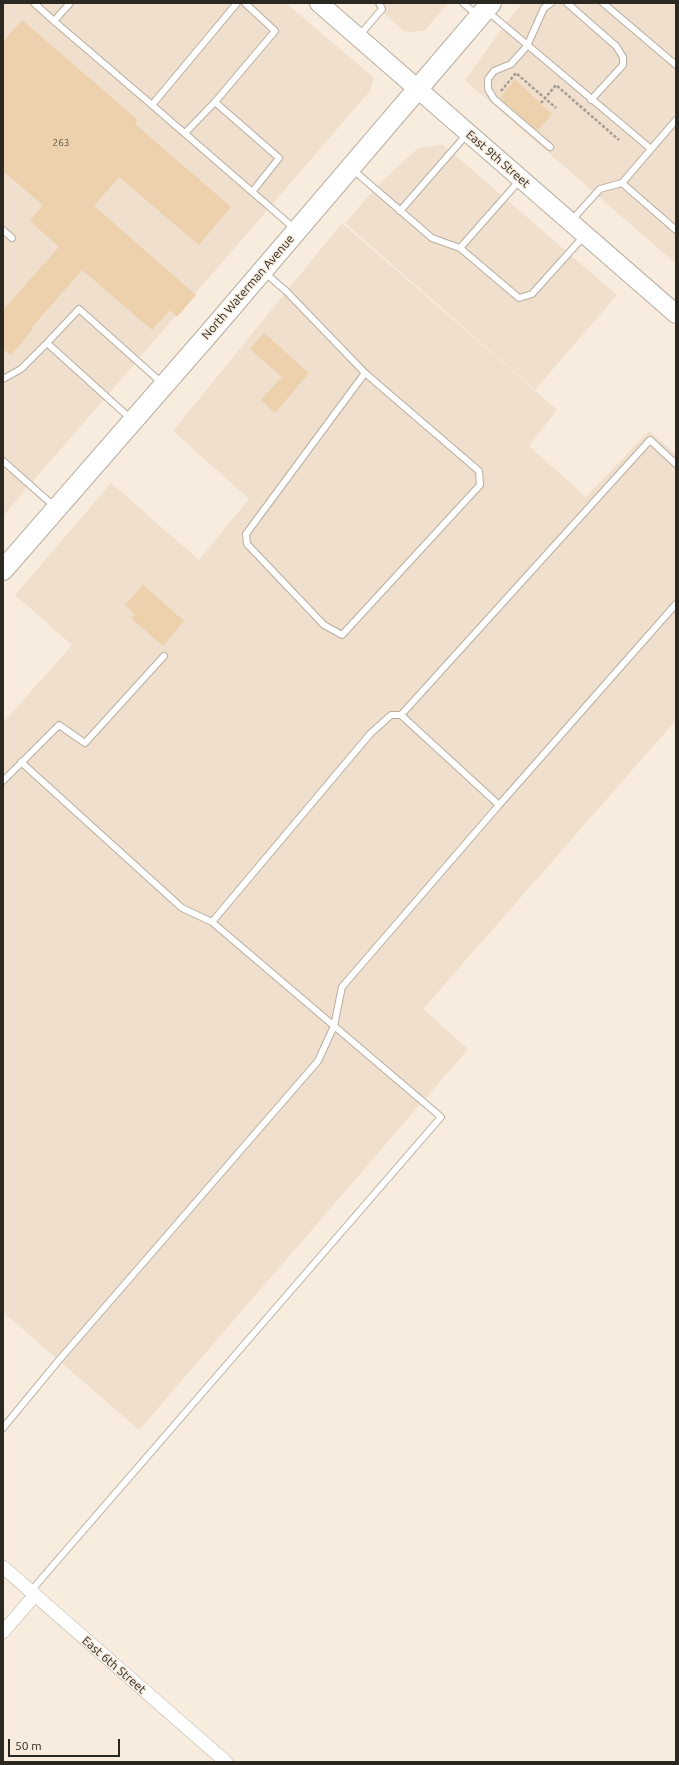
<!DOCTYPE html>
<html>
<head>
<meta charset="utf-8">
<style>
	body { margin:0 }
	#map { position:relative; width:679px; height:1765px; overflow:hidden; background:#f7ecde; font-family:Ubuntu,sans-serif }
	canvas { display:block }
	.frame { position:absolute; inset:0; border:4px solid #2b2721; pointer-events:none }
	.scale { position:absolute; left:8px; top:1739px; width:112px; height:18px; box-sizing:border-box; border:2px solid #2b2721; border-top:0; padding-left:5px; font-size:12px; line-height:14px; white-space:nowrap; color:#2b2721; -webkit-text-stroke:3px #f7ecde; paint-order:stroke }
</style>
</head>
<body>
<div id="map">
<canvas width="679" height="1765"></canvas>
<div class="frame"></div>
<div class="scale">50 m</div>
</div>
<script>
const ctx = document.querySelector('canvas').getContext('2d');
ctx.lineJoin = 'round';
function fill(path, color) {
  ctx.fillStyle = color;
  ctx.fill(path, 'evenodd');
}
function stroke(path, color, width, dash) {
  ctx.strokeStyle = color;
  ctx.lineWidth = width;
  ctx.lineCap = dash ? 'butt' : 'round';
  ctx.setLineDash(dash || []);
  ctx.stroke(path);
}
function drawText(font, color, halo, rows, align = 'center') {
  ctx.font = font + ' Ubuntu,sans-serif';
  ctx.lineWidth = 3;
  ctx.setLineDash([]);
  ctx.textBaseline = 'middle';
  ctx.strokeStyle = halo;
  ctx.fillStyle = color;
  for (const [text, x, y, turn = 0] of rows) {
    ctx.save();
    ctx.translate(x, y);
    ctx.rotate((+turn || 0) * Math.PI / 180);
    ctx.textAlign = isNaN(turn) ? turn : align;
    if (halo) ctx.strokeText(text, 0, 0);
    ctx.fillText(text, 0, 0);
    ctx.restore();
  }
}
fill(new Path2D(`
	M3,3H286L374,78L370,91L3,516Z
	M372,3H448L424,31L405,32Z
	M523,3H676V264L465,80L509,19Z
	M442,144L617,295L535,390L345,223L379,184L417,149Z
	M342,223L557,410L529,446L586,497L649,431L676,454V720L423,1009L468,1049L139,1430L3,1312V723L72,645L15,595L111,483L199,560L249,499L173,431Z`), '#efdfcc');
fill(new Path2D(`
	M22,20L138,120L135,124L231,207L199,245L119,177L94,206L196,295L177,317L170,310L152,330L82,270L32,327L33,329L11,355L3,349V310L59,247L30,221L43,205L3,171V42Z
	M515,79L552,114L537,131L500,98Z
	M264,333L309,373L275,413L261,400L282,377L250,349Z
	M143,585L184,621L163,646L131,618L135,614L125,605Z`), '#edd1ad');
const lane = new Path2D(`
	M34,3L54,21
	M70,3L54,21L152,105
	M237,3L152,105L295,229
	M245,3L275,31L215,102L279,158L252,192
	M463,3L477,15
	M567,3L616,46L623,57V65L591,100
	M603,3L676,65
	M487,11L651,149
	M359,36L382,9L379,3
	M185,133L215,102
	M550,147L494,99L488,89V79L494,71L511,64L527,46L544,8L551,3
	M352,169L432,238L460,248L519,298L532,294L584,236
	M622,183L676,230
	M400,211L467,134
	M571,221L600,189L622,183L676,120
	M3,230L12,238
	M460,248L520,180
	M264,272L286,291L365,373L479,471L480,485L342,635L324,625L247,544L246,534L365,373
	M3,379L21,369L47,343
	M131,419L47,343L79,309L163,384
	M3,461L55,507
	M401,715L650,440L676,464
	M21,762L182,908L212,922L441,1117L30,1592
	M3,781L59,725L85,743L164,656
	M499,805L676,604
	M3,1428L59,1360L318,1061L334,1026L342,987L499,805L401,715H391L370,734L212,922`);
const street = new Path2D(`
	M3,1567L226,1762
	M3,1632L35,1595`);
const secondary = new Path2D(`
	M319,3L676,314`);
const primary = new Path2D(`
	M3,570L212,330L491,3`);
stroke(lane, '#b8aea1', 8);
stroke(street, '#b8aea1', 14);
stroke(secondary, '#b8aea1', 20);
stroke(primary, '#b8aea1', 22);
stroke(new Path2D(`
	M501,91L516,73L556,108
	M541,103L556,85L619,140`), '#a49c92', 2.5, [3, 2]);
stroke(lane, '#fff', 6);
stroke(street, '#fff', 13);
stroke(secondary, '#fff', 18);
stroke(primary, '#fff', 20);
drawText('10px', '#5c5244', null, [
	["263",61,143]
]);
drawText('12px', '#2b2721', '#f7ecde', [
	["East 9th Street",498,159,41],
	["North Waterman Avenue",248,287,-49],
	["East 6th Street",114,1665,41]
]);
</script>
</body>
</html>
